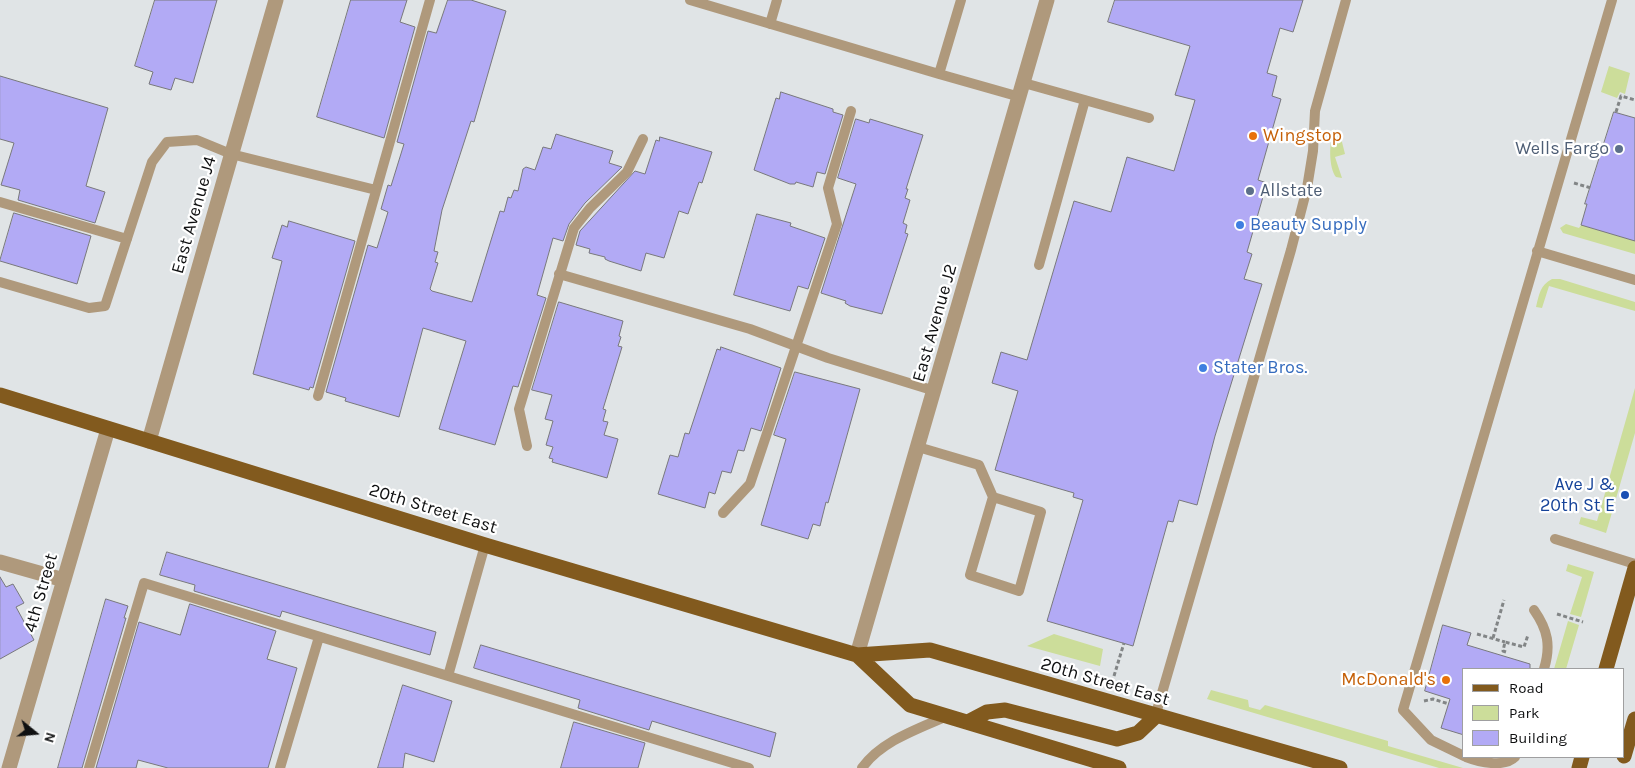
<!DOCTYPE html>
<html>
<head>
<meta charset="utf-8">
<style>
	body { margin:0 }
	#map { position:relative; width:1635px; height:768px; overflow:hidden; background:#e0e4e6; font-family:Karla,sans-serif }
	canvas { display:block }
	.legend { position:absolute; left:1462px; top:668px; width:162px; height:90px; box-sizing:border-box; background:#fff; border:1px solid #9f9fa0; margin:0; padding:6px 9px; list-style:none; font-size:15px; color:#0f1011 }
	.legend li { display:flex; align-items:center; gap:10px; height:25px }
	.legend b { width:25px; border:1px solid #9f9fa0 }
	.north { position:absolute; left:10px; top:708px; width:50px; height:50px; -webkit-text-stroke:4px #fff; paint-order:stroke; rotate:107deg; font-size:14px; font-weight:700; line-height:20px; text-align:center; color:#0f1011 }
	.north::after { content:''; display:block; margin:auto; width:18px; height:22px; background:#0f1011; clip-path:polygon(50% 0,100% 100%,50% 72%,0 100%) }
</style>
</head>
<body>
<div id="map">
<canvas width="1635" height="768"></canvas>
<ul class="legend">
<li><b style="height:6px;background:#825a1e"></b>Road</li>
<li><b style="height:14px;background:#ccdd9a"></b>Park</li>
<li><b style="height:14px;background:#b2aaf5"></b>Building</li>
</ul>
<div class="north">N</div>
</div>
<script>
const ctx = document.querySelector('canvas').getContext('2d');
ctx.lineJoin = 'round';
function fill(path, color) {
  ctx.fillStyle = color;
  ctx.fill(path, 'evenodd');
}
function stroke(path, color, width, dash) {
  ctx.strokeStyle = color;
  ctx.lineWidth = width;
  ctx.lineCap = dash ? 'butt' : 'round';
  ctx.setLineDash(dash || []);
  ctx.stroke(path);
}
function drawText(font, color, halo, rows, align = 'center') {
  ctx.font = font + ' Karla,sans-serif';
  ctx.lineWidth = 4.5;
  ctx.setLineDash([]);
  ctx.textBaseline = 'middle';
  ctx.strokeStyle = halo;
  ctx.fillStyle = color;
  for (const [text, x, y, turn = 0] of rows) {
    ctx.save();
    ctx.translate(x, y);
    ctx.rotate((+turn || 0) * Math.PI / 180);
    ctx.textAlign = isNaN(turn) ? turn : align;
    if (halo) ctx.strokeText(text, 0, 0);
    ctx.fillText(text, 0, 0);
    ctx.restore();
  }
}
fill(new Path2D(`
	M1609,66L1630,73L1625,94L1620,92L1617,98L1601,92Z
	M1335,132L1340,134L1345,154L1335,157L1342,178L1336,177C1329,169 1328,140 1335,132Z
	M1566,224L1579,228L1581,225L1635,241V254L1563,233L1560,228Z
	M1552,279H1560L1635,302V311L1549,286L1542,308L1536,307C1539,295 1540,285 1552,279Z
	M1635,388V433L1606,533L1579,524L1581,517L1597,521Z
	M1568,564L1594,572L1581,617L1570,614L1582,577L1566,571Z
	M1568,621L1579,625L1566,669H1554Z
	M1054,634L1103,649L1100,666L1027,646Z
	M1211,690L1248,700L1249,707L1260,710L1265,705L1388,741V746L1463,768H1439L1207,699Z`), '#ccdd9a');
const building = new Path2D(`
	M155,0H217L193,83L175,78L171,90L149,84L153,72L135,66Z
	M351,0H407L400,22L415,27L384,138L317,117Z
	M448,0H471L506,11L474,122L471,121L442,210L434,251L438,252L435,262L438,263L430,289L432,291L472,302L500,211L504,212L508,197L511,198L514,190L518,191L523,169L526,167L535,170L543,147L551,149L556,134L613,151L609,163L622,167L585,203L569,224L563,241L553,238L537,295L546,298L518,387L513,386L495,445L439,429L466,341L423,328L399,417L345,401L346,398L326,392L368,245L377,248L388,212L381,209L388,185L391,186L404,144L397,142L428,31L436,33Z
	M1115,0H1303L1293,32L1280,28L1267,73L1277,76L1272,96L1281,99L1258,180L1267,183L1247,252L1252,254L1244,279L1262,284L1215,436L1197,505L1179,500L1173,522L1168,521L1133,646L1047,621L1083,500L1073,497L1074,493L995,470L1018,391L992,383L1001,352L1027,360L1074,201L1111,212L1127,157L1174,171L1195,100L1175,95L1190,46L1108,22Z
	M0,76L108,108L86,186L105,192L95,223L18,200L20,190L1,185L14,143L0,139Z
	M781,92L833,109V112L843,115L825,174L817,172L813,187L796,182L795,184H790L754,170L776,98L779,99Z
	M1614,112L1635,118V241L1581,225L1587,204H1585Z
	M856,119L869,123L870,119L923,135L906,189H908L905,198L910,200L903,223L907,225L905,233L908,234L882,314L850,306L845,303L846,301L821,293L856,184L838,178Z
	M660,137L712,152L702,183L699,182L688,214L679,211L664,258L646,253L641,271L609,261L605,259V257L589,253L590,249L576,245L580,231L635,171L645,174L656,140L659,141Z
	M14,213L91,236L77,284L0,261Z
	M757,214L791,223L790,226L825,238L808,289L798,286L790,311L734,295Z
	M289,221L355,241L313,388L310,387L309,390L253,374L282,261L272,258L282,225L287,227Z
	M559,302L623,321L619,336L621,337L618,346L622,347L603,409L606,410L603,421L608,422L604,435L618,439L607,478L552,462L553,459L549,458L553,447L546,445L553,421L545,419L552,395L532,390Z
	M721,347L781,368L761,431L751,428L744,451L738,450L731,473L722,471L715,494L709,492L705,508L658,494L670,455L678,457L685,433L689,434L717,349L720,350Z
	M795,372L860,389L828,503L826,502L820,526L813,524L808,539L761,525L786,439L774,435Z
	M167,552L436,632L430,655L282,611L280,617L194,591L195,585L160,575Z
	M0,577L6,587L13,584L24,603L16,607L34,640L0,659Z
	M106,599L128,606L124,618H126L82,768H58Z
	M190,604L276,631L267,659L297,668L268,768H168L138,760L136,768H96L139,622L180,635Z
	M1443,625L1471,633L1467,645L1530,664V669H1464V735L1441,728L1450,699L1425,691Z
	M481,645L776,733L770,757L652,721L649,730L578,708L580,700L474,668Z
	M403,685L452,701L434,762L405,753L403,768H378Z
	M574,722L645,743L638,768H561Z`);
fill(building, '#b2aaf5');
stroke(building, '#78787c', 1);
stroke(new Path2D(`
	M1616,112L1621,96L1635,100
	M1574,183L1591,188
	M1557,614L1583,622
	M1477,634L1505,642
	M1493,638L1504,600
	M1506,652L1503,651L1505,642L1524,647L1528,635
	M1114,676L1124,643
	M1424,701L1433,699L1449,704`), '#828586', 3, [4, 2.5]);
stroke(new Path2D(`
	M690,0L939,74
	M961,0L939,74L1020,97
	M770,24L777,0
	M1024,83L1149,118
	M0,202L127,239
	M1537,251L1635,280
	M1039,265L1085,100
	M559,274L750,329L828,358L935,391
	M0,282L89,308L105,306L152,162L167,142L197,140L231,154L376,190
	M318,396L430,0
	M527,446L519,409L574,228L590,208L627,172L643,139
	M918,447L979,465L993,497L970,575L1019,591L1041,512L993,497
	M723,513L750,484L837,224L828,188L851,111
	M1555,539L1635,564
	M1534,610C1548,630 1551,646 1544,669
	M448,676L485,545
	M1155,717L1291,250L1307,188L1313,151L1315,111L1346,0
	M1464,756L1431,740L1403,710L1612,0
	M1466,757C1479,762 1504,768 1515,757
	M89,768L144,583L749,768
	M280,768L319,637
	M862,768C881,741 918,729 947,716`), '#af997c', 10);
stroke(new Path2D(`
	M149,441L276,0
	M0,562L64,580
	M857,655L1047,0
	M9,768L108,429`), '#af997c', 15);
stroke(new Path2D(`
	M0,395L485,545L857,655L930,650L1340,768
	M857,655L910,705L1119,768
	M1606,669L1635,568
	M968,722L987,712L1005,710L1117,739L1138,733L1155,717
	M1624,756L1635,719
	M1579,768L1582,757`), '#825a1e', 15);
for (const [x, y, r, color] of [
	[1253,136,5,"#e8710a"],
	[1619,149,5,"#5c6f8a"],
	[1250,191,5,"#5c6f8a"],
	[1240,225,5,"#3f7fe0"],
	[1203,368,5,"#3f7fe0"],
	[1625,495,5,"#1a4fb4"],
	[1446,680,5,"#e8710a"]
]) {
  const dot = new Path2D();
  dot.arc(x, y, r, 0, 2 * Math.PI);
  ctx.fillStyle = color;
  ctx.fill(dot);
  stroke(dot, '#fff', 2);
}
drawText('18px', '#c56008', '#fff', [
	["Wingstop",1263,136],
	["McDonald's",1436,680,"right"]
], 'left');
drawText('18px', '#4e5e75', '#fff', [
	["Wells Fargo",1609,149],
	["Allstate",1260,191,"left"]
], 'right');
drawText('18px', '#0f1011', '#fff', [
	["East Avenue J4",194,215,-74],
	["East Avenue J2",935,323,-74],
	["20th Street East",433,509,17],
	["4th Street",41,593,-74],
	["20th Street East",1105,682,16]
]);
drawText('18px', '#366cbe', '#fff', [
	["Beauty Supply",1250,225],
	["Stater Bros.",1213,368]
], 'left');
drawText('18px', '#164399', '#fff', [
	["Ave J &",1615,485],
	["20th St E",1615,506]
], 'right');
</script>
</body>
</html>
